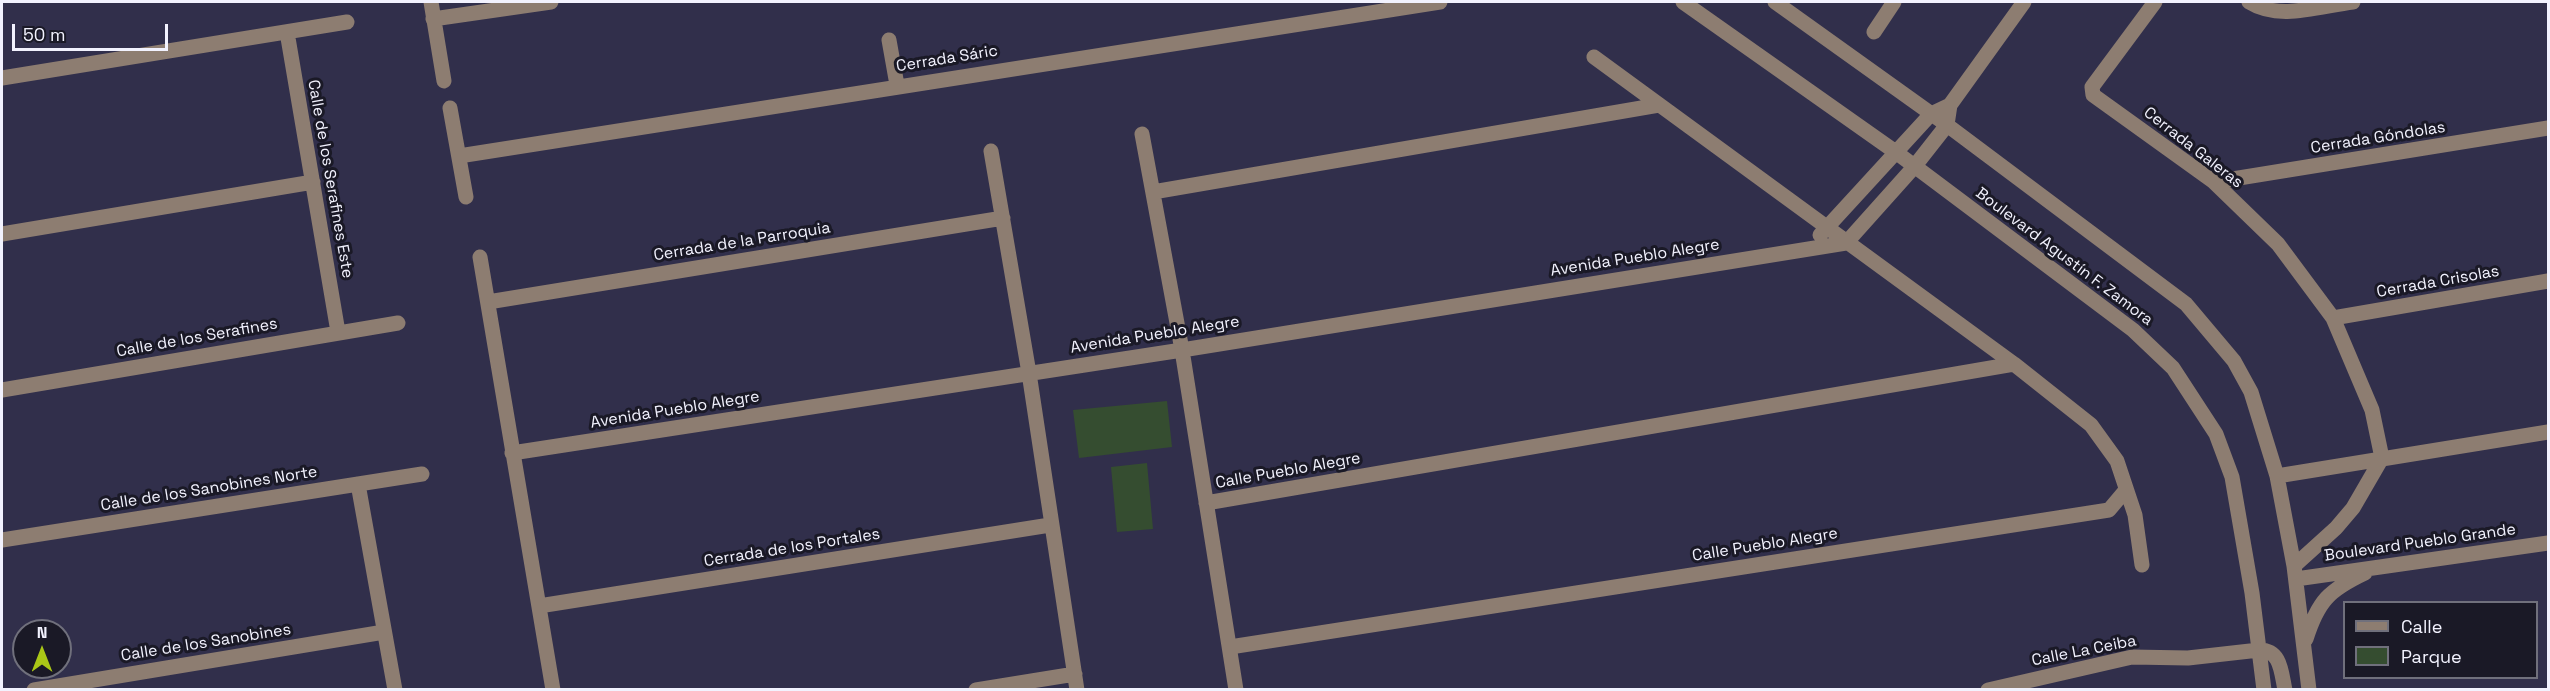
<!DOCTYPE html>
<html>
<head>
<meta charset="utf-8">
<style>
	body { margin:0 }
	#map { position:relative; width:2550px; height:691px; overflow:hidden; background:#312f4b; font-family:"Space Grotesk",sans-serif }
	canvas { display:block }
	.frame { position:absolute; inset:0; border:3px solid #f2f2fe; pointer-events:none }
	.legend { position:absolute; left:2343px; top:601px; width:195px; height:78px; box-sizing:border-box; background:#1a1926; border:2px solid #70707c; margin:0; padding:8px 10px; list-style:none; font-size:18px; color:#f2f2fe }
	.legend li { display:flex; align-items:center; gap:12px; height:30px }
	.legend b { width:30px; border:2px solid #70707c }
	.north { position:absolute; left:12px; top:619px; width:60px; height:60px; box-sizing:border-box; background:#1a1926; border:2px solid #70707c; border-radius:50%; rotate:0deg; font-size:16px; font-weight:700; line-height:24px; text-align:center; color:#f2f2fe }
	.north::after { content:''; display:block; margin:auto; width:21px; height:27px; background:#aac717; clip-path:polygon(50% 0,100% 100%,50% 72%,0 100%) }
	.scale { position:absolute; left:12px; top:24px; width:156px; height:27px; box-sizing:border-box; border:3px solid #f2f2fe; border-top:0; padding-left:8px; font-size:18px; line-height:21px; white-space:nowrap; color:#f2f2fe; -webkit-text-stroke:4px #1a1926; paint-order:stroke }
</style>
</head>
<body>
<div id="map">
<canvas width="2550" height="691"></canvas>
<div class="frame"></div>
<ul class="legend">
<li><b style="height:8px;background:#8d7d71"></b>Calle</li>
<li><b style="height:16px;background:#354d30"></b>Parque</li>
</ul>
<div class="north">N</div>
<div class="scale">50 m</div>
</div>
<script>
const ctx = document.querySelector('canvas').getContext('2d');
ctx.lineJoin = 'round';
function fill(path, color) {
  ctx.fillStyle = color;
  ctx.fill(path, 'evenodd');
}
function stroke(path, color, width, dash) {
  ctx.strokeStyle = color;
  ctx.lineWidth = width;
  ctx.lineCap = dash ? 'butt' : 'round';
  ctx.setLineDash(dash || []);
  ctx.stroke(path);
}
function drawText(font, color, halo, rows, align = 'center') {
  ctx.font = font + ' "Space Grotesk",sans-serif';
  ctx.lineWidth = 6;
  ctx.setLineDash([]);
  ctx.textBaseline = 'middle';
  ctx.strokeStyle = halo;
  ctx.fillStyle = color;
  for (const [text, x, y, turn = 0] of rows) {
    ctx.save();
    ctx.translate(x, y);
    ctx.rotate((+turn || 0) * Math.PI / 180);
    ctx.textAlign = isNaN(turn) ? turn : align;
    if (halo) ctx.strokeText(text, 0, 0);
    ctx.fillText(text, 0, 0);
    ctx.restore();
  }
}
fill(new Path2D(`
	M1167,401L1172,447L1079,458L1073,410Z
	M1147,463L1153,529L1117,532L1111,467Z`), '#354d30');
stroke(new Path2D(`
	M431,2L444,81
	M1683,2L1897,153L2133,330L2173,368L2216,434L2232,477L2252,593L2264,690
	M1775,2L1947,125L2186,304L2234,361L2251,392L2277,476L2294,566L2309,690
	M2155,2L2092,87L2093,95L2214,182L2278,244L2333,318L2372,410L2382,458L2353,508L2336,528L2294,566
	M2249,2C2279,21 2320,6 2353,2
	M433,19L551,2
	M287,32L338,332
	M1874,32L1894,2
	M889,40L897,85
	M1594,57L2014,364L2091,425L2117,461L2135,515L2142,565
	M2,78L347,22
	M450,108L466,197
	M1142,134L1182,350L1236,690
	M991,151L1029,373L1077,690
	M459,156L1440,2
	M2214,182L2548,128
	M1153,192L1659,105
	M2,234L313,182
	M1820,235L1931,114L1950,105L2024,2
	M480,257L553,690
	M488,302L1003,218
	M2333,318L2548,281
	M2,390L398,323
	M512,453L1182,350L1846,243L1914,167L1947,125L1950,105
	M2277,476L2548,432
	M358,484L395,690
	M1206,503L2014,364
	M2,540L422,474
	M2296,579L2548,543
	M539,606L1050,525
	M2306,639C2318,601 2329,590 2365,573
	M1230,647L2109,510L2125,491
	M34,690L384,632
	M976,690L1075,674
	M1988,690L2132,657L2188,658L2259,650C2281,650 2281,671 2285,690`), '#8d7d71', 15);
drawText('16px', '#f2f2fe', '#1a1926', [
	["Cerrada Sáric",947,59,-9],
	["Cerrada Góndolas",2378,138,-9],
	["Cerrada Galeras",2193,148,38],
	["Calle de los Serafines Este",330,179,80],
	["Cerrada de la Parroquia",742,242,-9],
	["Boulevard Agustín F. Zamora",2064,257,37],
	["Avenida Pueblo Alegre",1635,258,-9],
	["Cerrada Crisolas",2438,282,-10],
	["Avenida Pueblo Alegre",1155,335,-9],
	["Calle de los Serafines",197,338,-10],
	["Avenida Pueblo Alegre",675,410,-9],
	["Calle Pueblo Alegre",1288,471,-10],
	["Calle de los Sanobines Norte",209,489,-9],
	["Boulevard Pueblo Grande",2420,543,-8],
	["Calle Pueblo Alegre",1765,545,-9],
	["Cerrada de los Portales",792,548,-9],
	["Calle de los Sanobines",206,643,-9],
	["Calle La Ceiba",2084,651,-11]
]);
</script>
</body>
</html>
